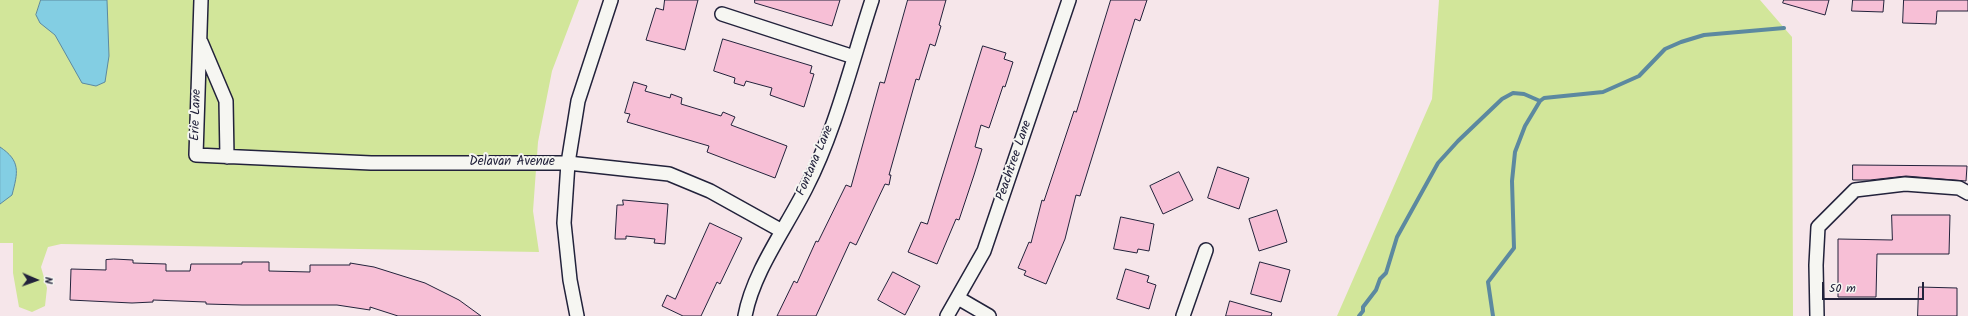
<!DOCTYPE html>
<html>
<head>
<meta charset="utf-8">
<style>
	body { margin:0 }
	#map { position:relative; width:1968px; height:316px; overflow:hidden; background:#f6e6ea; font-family:Kalam,sans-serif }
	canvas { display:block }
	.north { position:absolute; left:16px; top:260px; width:40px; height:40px; -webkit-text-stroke:3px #f6f6f2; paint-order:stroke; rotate:92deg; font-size:11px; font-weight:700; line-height:16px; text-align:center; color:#22223b }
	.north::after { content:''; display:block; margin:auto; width:14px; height:18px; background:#22223b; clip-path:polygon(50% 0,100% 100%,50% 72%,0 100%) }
	.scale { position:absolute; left:1822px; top:282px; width:102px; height:18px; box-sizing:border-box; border:2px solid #22223b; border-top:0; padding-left:5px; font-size:12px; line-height:14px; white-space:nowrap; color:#22223b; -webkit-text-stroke:3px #f6f6f2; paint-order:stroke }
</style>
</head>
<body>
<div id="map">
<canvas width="1968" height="316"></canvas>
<div class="north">N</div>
<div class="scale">50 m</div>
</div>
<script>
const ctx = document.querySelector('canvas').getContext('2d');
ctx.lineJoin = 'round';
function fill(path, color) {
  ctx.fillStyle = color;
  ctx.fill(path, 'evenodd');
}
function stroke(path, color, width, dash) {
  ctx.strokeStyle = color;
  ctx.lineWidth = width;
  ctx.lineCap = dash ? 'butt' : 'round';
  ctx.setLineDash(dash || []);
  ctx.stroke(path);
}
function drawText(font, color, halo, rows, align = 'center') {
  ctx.font = font + ' Kalam,sans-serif';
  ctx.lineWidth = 4;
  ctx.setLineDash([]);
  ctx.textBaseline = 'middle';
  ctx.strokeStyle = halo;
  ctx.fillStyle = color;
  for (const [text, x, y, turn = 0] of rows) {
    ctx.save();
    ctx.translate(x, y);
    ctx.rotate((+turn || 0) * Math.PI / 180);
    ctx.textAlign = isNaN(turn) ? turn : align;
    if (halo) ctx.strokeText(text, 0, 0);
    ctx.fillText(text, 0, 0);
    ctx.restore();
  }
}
fill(new Path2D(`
	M0,0H579L552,71L538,142L533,211L539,252L61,244L48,247L41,267L47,288L45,306L32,312L19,307L13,273V243H0Z
	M1439,0H1760L1792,37L1793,316H1337L1432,99Z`), '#d2e69a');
const water = new Path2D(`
	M41,0H107L109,56L105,82L96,86L82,83L55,35L40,23L36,15Z
	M0,147C21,161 18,172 12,195L0,204Z`);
fill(water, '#83cee3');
stroke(water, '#5c89a0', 1);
stroke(new Path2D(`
	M1359,316L1363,311V307L1376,290L1380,279L1386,273L1397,237L1438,163L1458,141L1502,99L1513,93L1524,94L1540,101
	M1493,316L1488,282L1514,248L1512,181L1515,152L1525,126L1540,101L1544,98L1603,92L1639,76L1665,49L1681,42L1704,35L1784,28`), '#5c89a0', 4);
const building = new Path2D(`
	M665,0H698L685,50L646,40L656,8L663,10Z
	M755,0H840L832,26L755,3Z
	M908,0H946L939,25L941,26L935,46L930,44L919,80L916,79L889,175H891L889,185L885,184L856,245L850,242L816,316H777L794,281L797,283L816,241L818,242L846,185L851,187L880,82L884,83Z
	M1111,0H1147L1140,21L1135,19L1080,196L1076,195L1065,239L1046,284L1024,275L1026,271L1018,268L1029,242L1031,243L1042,200L1044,201L1074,111L1076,112Z
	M1784,0H1829L1825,15L1783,3Z
	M1853,0H1884L1883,12L1852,11Z
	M1904,0H1968V11H1937L1936,24L1903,23Z
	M723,39L812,66L810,73L814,74L804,107L770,95L772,88L746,81L744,86L734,83L735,78L714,71Z
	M983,46L1006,53L1004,59L1013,62L1005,87L1003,86L989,128L981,125L975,147L982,149L974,175L959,220L956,219L937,264L908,252L921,222L927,224Z
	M634,82L647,86L645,91L670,98L671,94L682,98L681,104L721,116L723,112L735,117L731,125L787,146L775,178L707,152L709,146L627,122L630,114L625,113Z
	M1853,165L1967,166L1966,181L1906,176L1870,180H1853Z
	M1218,167L1249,178L1239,209L1208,198Z
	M1179,172L1193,200L1163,214L1150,186Z
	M623,200L668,204L665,244L654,243L655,239L626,236V239H615L617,205H623Z
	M1277,210L1287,242L1259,251L1249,219Z
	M1892,215H1950L1949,254H1877L1876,297H1838V239L1892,240Z
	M1121,217L1154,224L1149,251L1138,249L1137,253L1114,249Z
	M710,223L742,238L720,284L717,282L701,316H683L662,306L667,295L675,299Z
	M114,259L133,260V263L166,264V271H190L191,264H242V262H269V271L310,272V265H350V263L374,267L425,283L459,300L481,316H398L370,307V310L337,305H242L206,304V302L153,300V302L132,303L70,300L71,269L106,270V260Z
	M1260,262L1290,270L1281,302L1251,294Z
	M1126,269L1149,276L1147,282L1156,285L1149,309L1117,299Z
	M893,272L920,286L905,315L878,300Z
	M1919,287L1957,288V316H1918Z
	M1230,301L1272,313L1271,316H1226Z`);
fill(building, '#f7bfd6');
stroke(building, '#22223b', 1);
const minor = new Path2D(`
	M201,0L196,155L371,163H568L669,174L710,191L782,231
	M722,14L854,57
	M201,42L226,101L227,157
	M958,298L989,316
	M577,316L570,280L564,223L568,163L578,101L611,0
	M745,316C753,272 786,228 806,188C835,132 852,61 872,0
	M947,316L984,251L1069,0
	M1183,316L1206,250
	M1817,316L1816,265L1818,227L1855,190L1905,184L1959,188L1968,193`);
stroke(minor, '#22223b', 16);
stroke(minor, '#f6f6f2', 13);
drawText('13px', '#22223b', '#f6f6f2', [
	["Erie Lane",197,115,-88],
	["Fontana Lane",816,161,-67],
	["Peachtree Lane",1015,161,-71],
	["Delavan Avenue",512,163]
]);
</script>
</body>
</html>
